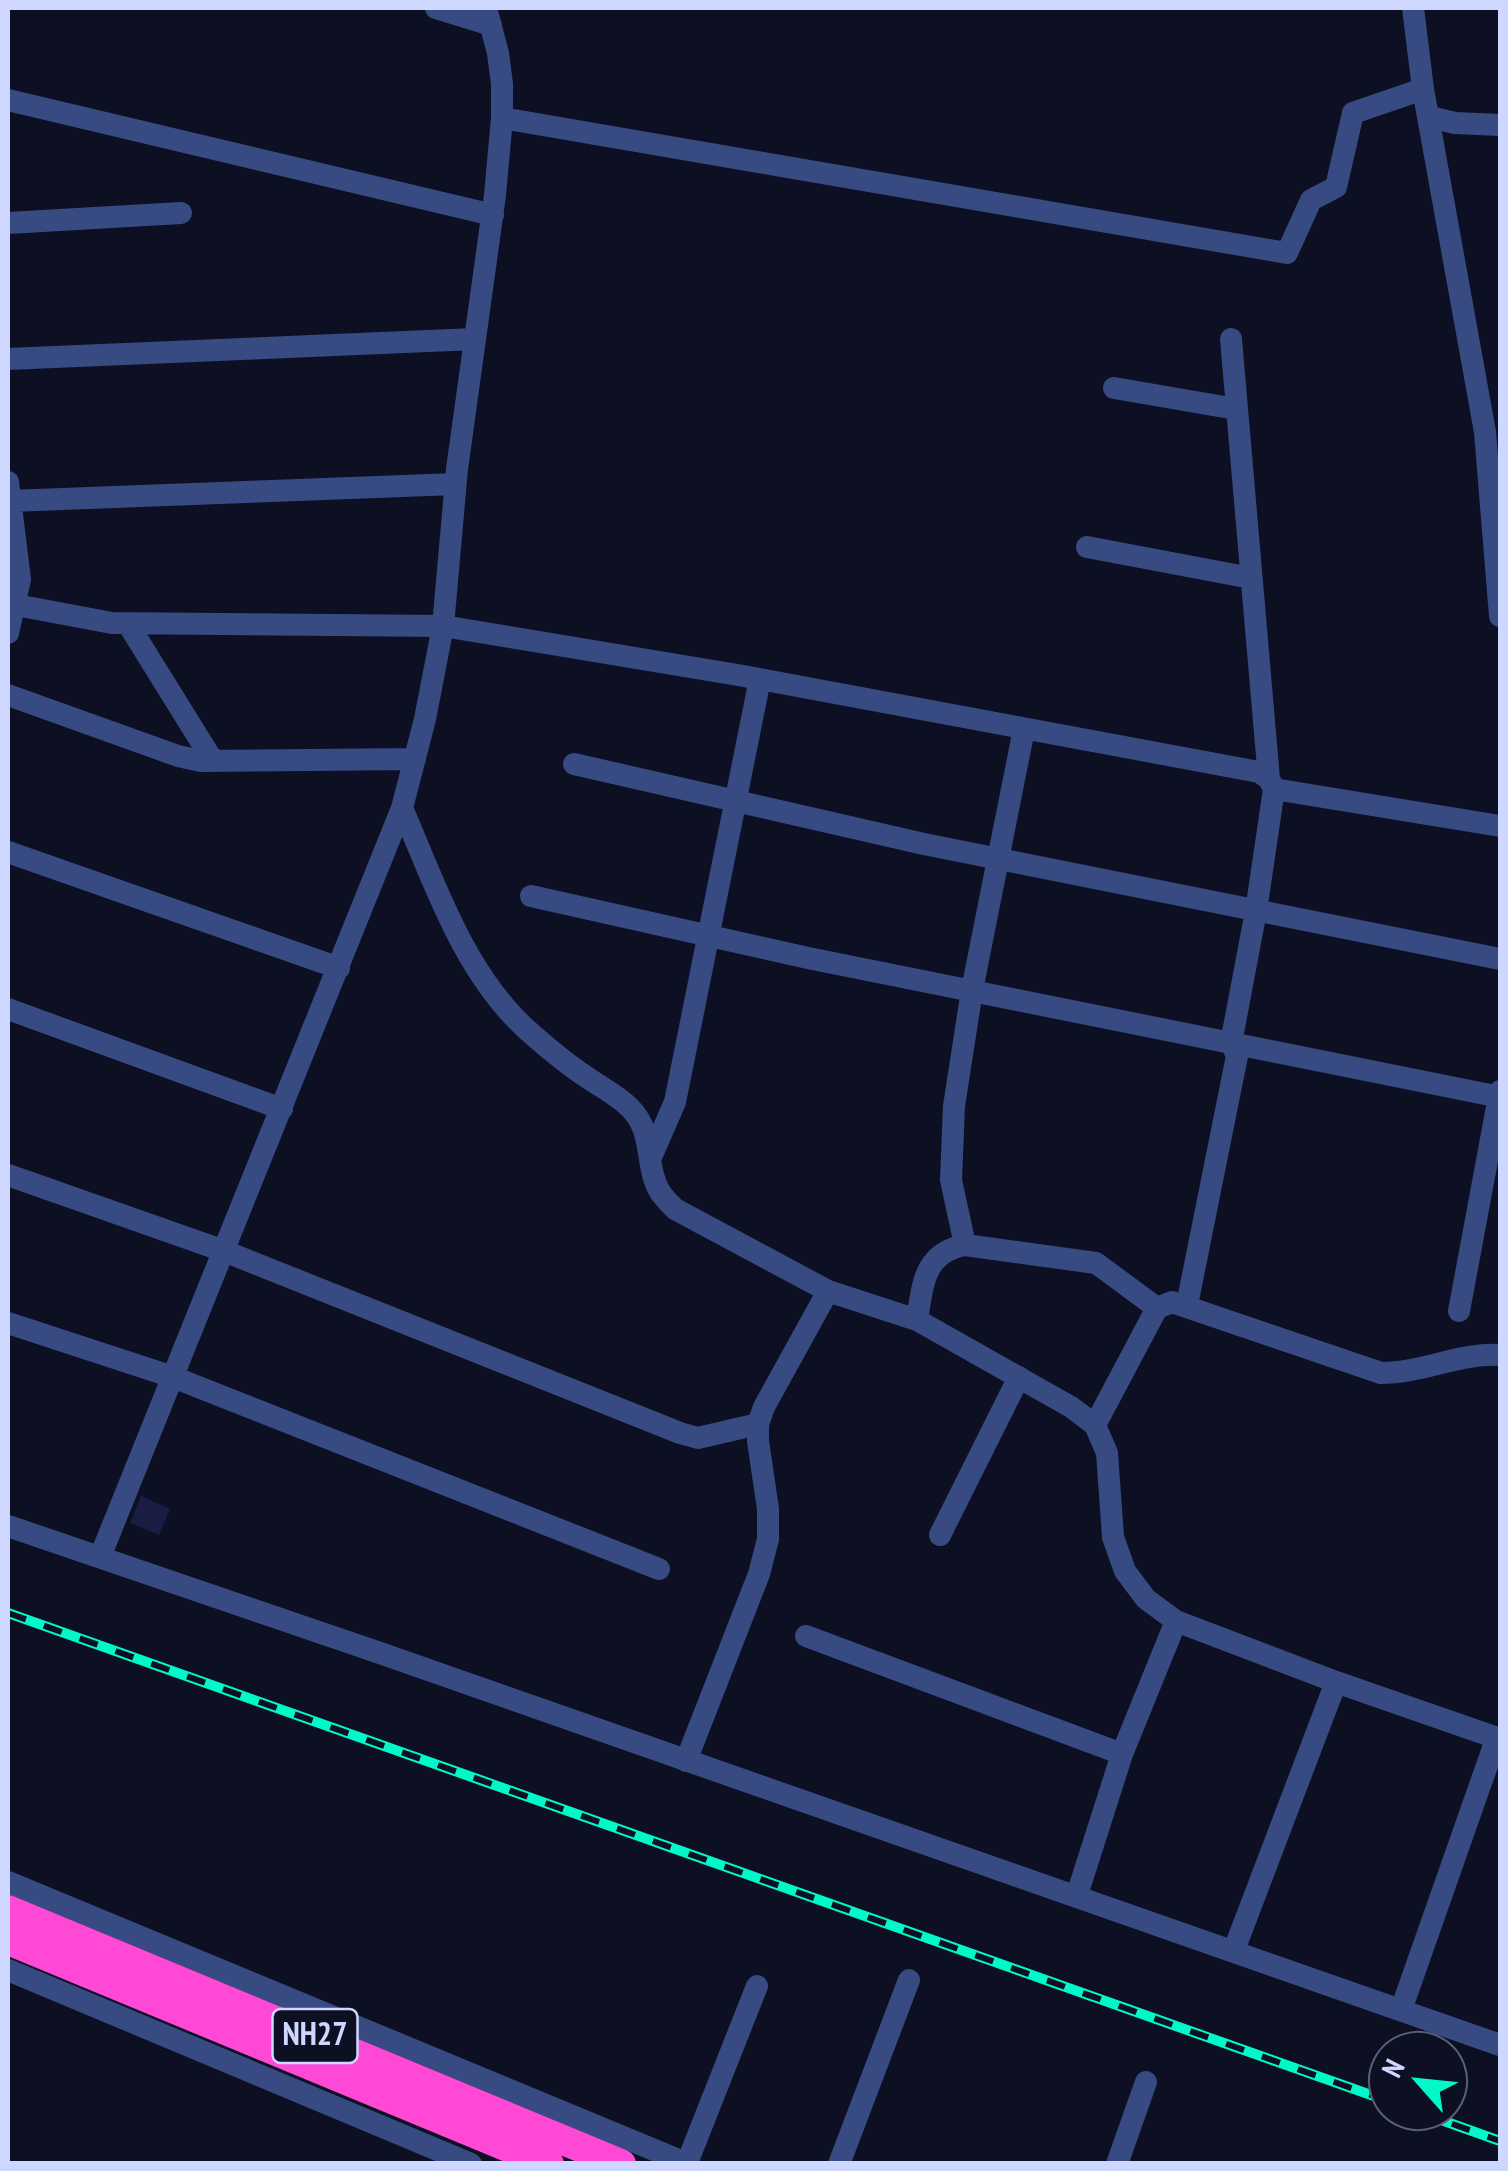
<!DOCTYPE html>
<html>
<head>
<meta charset="utf-8">
<style>
	body { margin:0 }
	#map { position:relative; width:1508px; height:2171px; overflow:hidden; background:#0d0f22; font-family:"PT Sans Narrow",sans-serif }
	canvas { display:block }
	.frame { position:absolute; inset:0; border:10px solid #ced7ff; pointer-events:none }
	.north { position:absolute; left:1368px; top:2031px; width:100px; height:100px; box-sizing:border-box; background:#0d0f22; border:2px solid #5a5f7a; border-radius:50%; rotate:297deg; font-size:28px; font-weight:700; line-height:40px; text-align:center; color:#ced7ff }
	.north::after { content:''; display:block; margin:auto; width:35px; height:45px; background:#00f9c8; clip-path:polygon(50% 0,100% 100%,50% 72%,0 100%) }
</style>
</head>
<body>
<div id="map">
<canvas width="1508" height="2171"></canvas>
<div class="frame"></div>
<div class="north">N</div>
</div>
<script>
const ctx = document.querySelector('canvas').getContext('2d');
ctx.lineJoin = 'round';
function fill(path, color) {
  ctx.fillStyle = color;
  ctx.fill(path, 'evenodd');
}
function stroke(path, color, width, dash) {
  ctx.strokeStyle = color;
  ctx.lineWidth = width;
  ctx.lineCap = dash ? 'butt' : 'round';
  ctx.setLineDash(dash || []);
  ctx.stroke(path);
}
function drawText(font, color, halo, rows, align = 'center') {
  ctx.font = font + ' "PT Sans Narrow",sans-serif';
  ctx.lineWidth = 10;
  ctx.setLineDash([]);
  ctx.textBaseline = 'middle';
  ctx.strokeStyle = halo;
  ctx.fillStyle = color;
  for (const [text, x, y, turn = 0] of rows) {
    ctx.save();
    ctx.translate(x, y);
    ctx.rotate((+turn || 0) * Math.PI / 180);
    ctx.textAlign = isNaN(turn) ? turn : align;
    if (halo) ctx.strokeText(text, 0, 0);
    ctx.fillText(text, 0, 0);
    ctx.restore();
  }
}
fill(new Path2D(`
	M141,1496L170,1509L159,1535L130,1523Z`), '#191d43');
stroke(new Path2D(`
	M436,8L491,25
	M1413,8L1423,89L1485,432L1500,616
	M8,100L493,215
	M1430,117L1455,123L1500,125
	M502,118L1287,253L1311,200L1336,187L1353,113L1423,89
	M8,223L181,213
	M1231,339L1269,779
	M8,359L475,339
	M1114,388L1236,409
	M8,482L20,579L8,633
	M10,501L455,484
	M1087,547L1251,578
	M16,605L112,623L443,626L738,675L1259,772L1269,779L1274,789L1256,911L1231,1043L1237,1056L1187,1305
	M128,624L213,761
	M8,695L178,756L201,761L415,759
	M574,764L924,844L1500,959
	M1274,789L1500,826
	M402,808C435,884 463,970 525,1028C544,1045 564,1062 585,1076C599,1086 617,1095 629,1107C655,1131 644,1165 660,1192C664,1198 670,1204 675,1209L828,1291L917,1320L1071,1407L1095,1425L1107,1453L1113,1537L1125,1571L1146,1599L1176,1621L1336,1682L1500,1739
	M8,852L339,968
	M531,896L808,958L1500,1097
	M8,1009L282,1109
	M651,1157L675,1102L760,679
	M8,1175L224,1251L680,1433L698,1438L758,1424
	M965,1245L951,1180L954,1106L972,990L1024,729
	M1459,1311L1500,1091
	M917,1320C923,1285 923,1253 965,1245L1096,1263L1157,1308
	M8,1323L173,1377L659,1569
	M1095,1425L1157,1308L1172,1302L1381,1373C1423,1373 1458,1353 1500,1355
	M8,1526L380,1653L1500,2045
	M940,1535L1019,1377
	M100,1557L402,808L425,719L443,626L457,469L495,195L502,118V84L498,53L486,8
	M806,1636L1122,1754
	M686,1761L759,1574L768,1539V1509L758,1441V1424L764,1407L828,1291
	M8,1882L688,2164
	M1077,1895L1122,1754L1176,1621
	M1234,1950L1336,1682
	M8,1970L471,2164
	M1401,2010L1497,1737
	M687,2163L757,1986
	M839,2164L909,1980
	M1117,2164L1146,2082`), '#374a82', 22);
stroke(new Path2D(`
	M8,1910L621,2164
	M8,1940L549,2164`), '#ff49d6', 30);
const rail = new Path2D(`
	M8,1613L1388,2101
	M1416,2111L1500,2141`);
stroke(rail, '#00f9c8', 10);
stroke(rail, '#0d0f22', 6, [19]);
for (const [x, y, w] of [
	[315,2036,85]
]) {
  const box = new Path2D();
  box.roundRect(x - w / 2, y - 27, w, 54, 8);
  ctx.fillStyle = '#0d0f22';
  ctx.fill(box);
  stroke(box, '#ced7ff', 2.5);
}
drawText('bold 32px', '#ced7ff', null, [
	["NH27",315,2036]
]);
</script>
</body>
</html>
